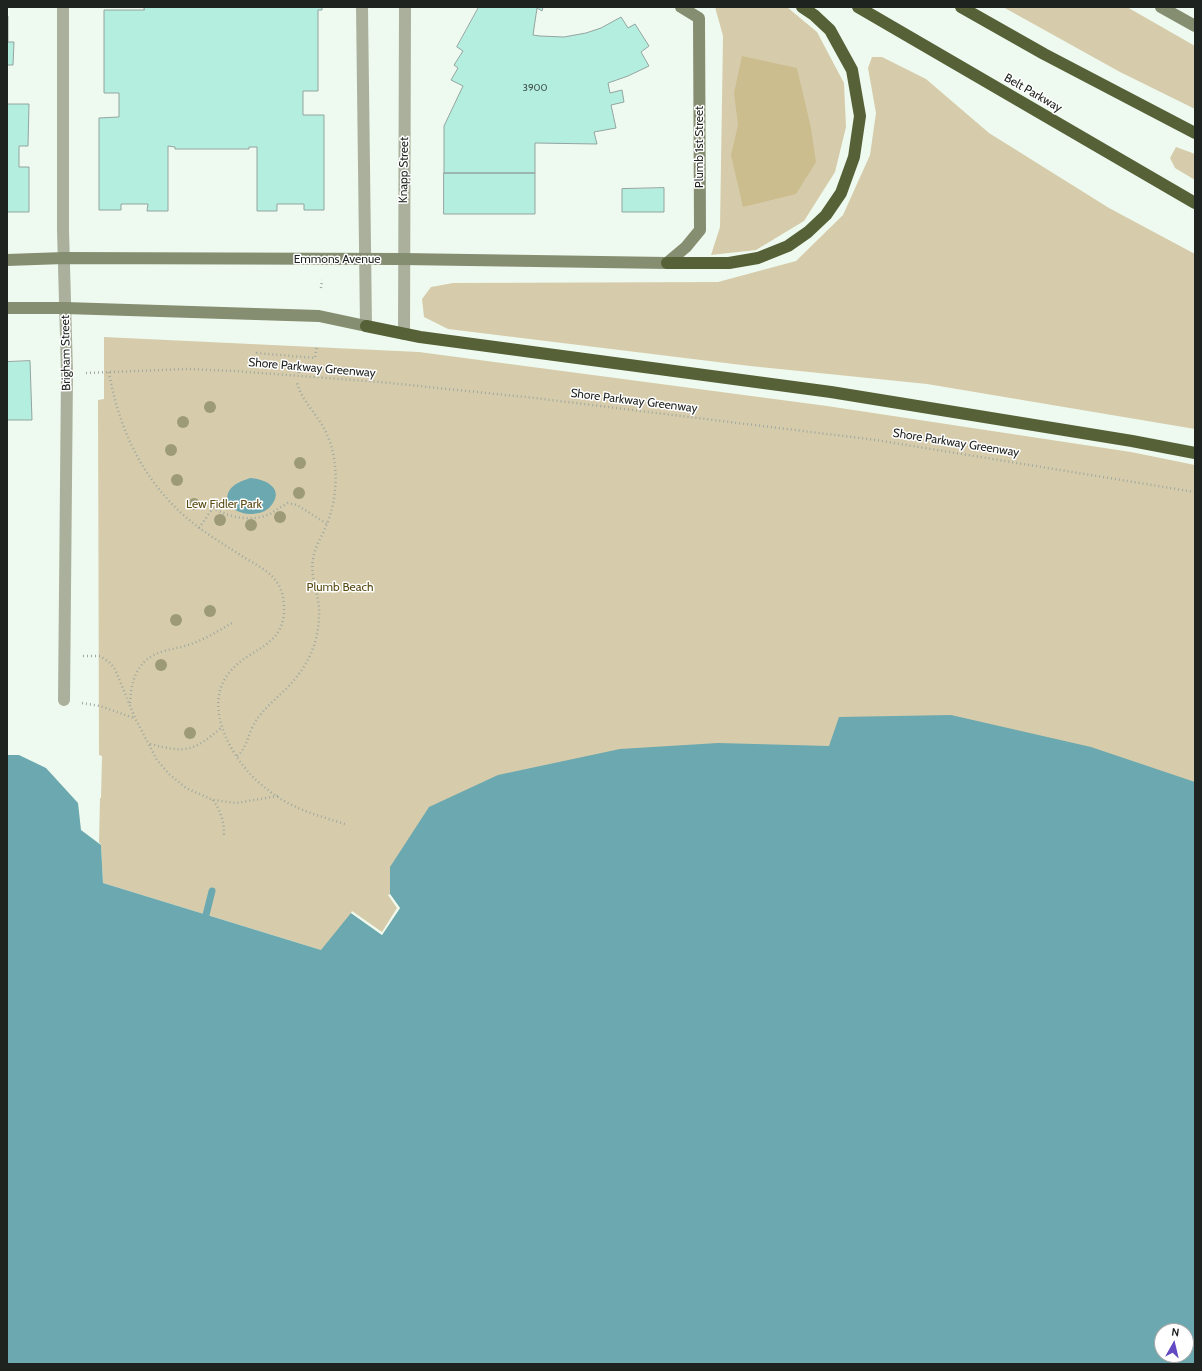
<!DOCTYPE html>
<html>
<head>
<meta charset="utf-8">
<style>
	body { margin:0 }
	#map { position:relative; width:1202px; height:1371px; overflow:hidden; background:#eefaef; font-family:Cabin,sans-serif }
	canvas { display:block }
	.frame { position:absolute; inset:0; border:8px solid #1f231f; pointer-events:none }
	.north { position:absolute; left:1154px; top:1323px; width:40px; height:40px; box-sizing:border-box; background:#fff; border:1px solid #a5a7a5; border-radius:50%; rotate:8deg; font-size:11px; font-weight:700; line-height:16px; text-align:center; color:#1f231f }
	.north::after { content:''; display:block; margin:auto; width:14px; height:18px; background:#644ac2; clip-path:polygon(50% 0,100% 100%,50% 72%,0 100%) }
</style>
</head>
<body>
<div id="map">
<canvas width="1202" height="1371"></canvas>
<div class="frame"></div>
<div class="north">N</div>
</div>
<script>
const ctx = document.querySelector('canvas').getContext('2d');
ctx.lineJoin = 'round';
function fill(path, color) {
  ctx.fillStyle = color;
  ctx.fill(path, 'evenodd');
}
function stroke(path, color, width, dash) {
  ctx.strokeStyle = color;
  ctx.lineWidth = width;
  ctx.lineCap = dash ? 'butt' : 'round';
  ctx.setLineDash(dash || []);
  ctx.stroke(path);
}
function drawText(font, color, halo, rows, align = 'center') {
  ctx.font = font + ' Cabin,sans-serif';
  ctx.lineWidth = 3;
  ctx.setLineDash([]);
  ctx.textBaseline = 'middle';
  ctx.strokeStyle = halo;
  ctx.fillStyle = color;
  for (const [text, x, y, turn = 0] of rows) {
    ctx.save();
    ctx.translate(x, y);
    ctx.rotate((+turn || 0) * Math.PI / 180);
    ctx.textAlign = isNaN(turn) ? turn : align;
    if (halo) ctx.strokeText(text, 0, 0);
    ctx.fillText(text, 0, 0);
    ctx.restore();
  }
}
fill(new Path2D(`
	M715,7H787L817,32L844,83L846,127L835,172L804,221L756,250L711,255L720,227L723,36Z
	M1003,7H1127L1195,46V109L1120,72Z
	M872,57H882L926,79L989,133L1109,208L1195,254V429L927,384L750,366L448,329L424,317L422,299L431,287L453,283L718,282L796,261L843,215L870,155L876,113L868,68Z
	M1176,147L1195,154V180L1175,168L1170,158Z
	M104,337L419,352L827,406L1131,452L1195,465V1171L321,950L103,883L101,845L99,842L100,798H101L102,756L99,755L98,400L104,399Z`), '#d6ccab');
fill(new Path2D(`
	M742,56L797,68L811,128L816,162L796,194L743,207L731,155L738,125L734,93Z`), '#ccbd8f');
fill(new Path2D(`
	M250,478C266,479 286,489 270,507C265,512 260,513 253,514C241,515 221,507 229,491C233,484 242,481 250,478Z
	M951,715L1091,747L1195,782V1364H7V755H19L46,768L78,803L81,830L101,845L103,883L321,950L351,913L382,935L400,908L390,894V867L429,807L498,775L620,749L718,743L829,746L839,717ZM1162,1331H1186V1355H1162Z`), '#6ba8af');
fill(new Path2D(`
	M390,894L400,908L382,935L351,913L352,911L382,932L397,908L388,895Z`), '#eefaef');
stroke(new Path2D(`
	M206,915L212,891`), '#6ba8af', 7);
const building = new Path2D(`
	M144,7H322V10H318V91H303V115H324V210H304V204H277V211H257V147H249V149H175V147L168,146V211H147L148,204H121V210H99V118L119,117V93H104V10H144Z
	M479,7H543L542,11L537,8L533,35L540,36L564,37L586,33L601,28L621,17L628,28L635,24L649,46L641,52L649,66L628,76L608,83L610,93L622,90L624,102L611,105L616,128L594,132L597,144L535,143V173H444V126L463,86L451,80L458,68L454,65L463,51L457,47Z
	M7,16H8V42H7Z
	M7,42H14L13,65H7Z
	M7,104H29L28,146H19V167H29V212H7Z
	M444,173H535V214H444Z
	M664,188V212H622V189Z
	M30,361L32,420H7V362Z`);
fill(building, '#b3eedf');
stroke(building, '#94a4a0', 1);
stroke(new Path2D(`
	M321,288L322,280
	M109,372C120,437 150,494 205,532C217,540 229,548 242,556C256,565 275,573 281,590C284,597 284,606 284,614C281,648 247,649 229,673C203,705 229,753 254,778C262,786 272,793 281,799C300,811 323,817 345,824
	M86,373L188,369L234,371L380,382L535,398L876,440L1195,492
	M299,373V369L256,362L257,353L315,358L317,345
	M199,528L213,508C230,518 251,522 270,514C276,510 282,506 288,503L297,505L327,524
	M83,656H100L109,662L115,669L135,718L157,760L169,774L186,788L213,800L236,803L278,796
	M82,703L100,706L134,718
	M130,703C131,681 137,660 161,652C170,649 179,648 188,645C204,640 218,631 232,623
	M150,744C186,753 193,752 222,727
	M237,756C246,749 247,739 252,728C255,722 258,717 262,713C269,704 278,697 286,689C309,665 320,642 319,608C318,592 310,576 313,560C314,547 323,535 327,524C334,506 337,486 335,467C334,451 328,432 318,419C310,407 301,397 297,383
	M213,800C221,812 224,821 224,835`), '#a0a8a0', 2.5, [1, 3]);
stroke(new Path2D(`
	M63,7V230L67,373L64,700
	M362,7L366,326
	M404,334L405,7`), '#aab09c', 12);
stroke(new Path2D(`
	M1161,7L1195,26
	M7,260L64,258L403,259L667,263L686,247L700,230L699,18L681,7
	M7,308H65L319,316L366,326`), '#868e71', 12);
stroke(new Path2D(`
	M858,7L1195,203
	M961,7L1044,54L1195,133
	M667,263H729L758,258L788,246L808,232L826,215L841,193L854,157L860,116L852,70L830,30L814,15L802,7
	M366,326L420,337L831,392L1132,441L1195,453`), '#566137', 12);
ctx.fillStyle = '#9d9a77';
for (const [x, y] of [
	[210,407],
	[183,422],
	[171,450],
	[300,463],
	[177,480],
	[299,493],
	[194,504],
	[280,517],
	[220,520],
	[251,525],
	[210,611],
	[176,620],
	[161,665],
	[190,733]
]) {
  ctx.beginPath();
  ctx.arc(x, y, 6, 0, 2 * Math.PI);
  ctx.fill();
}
drawText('10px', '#44564f', null, [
	["3900",535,88]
]);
drawText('12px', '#1f231f', '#fff', [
	["Belt Parkway",1033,93,30],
	["Plumb 1st Street",699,147,-90],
	["Knapp Street",404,170,-89],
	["Emmons Avenue",337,259],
	["Brigham Street",66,353,-91],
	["Shore Parkway Greenway",312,368,5],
	["Shore Parkway Greenway",634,401,7],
	["Shore Parkway Greenway",956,443,9]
]);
drawText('12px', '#5b4c14', '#fff', [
	["Lew Fidler Park",224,504],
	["Plumb Beach",340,587]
]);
</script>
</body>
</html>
